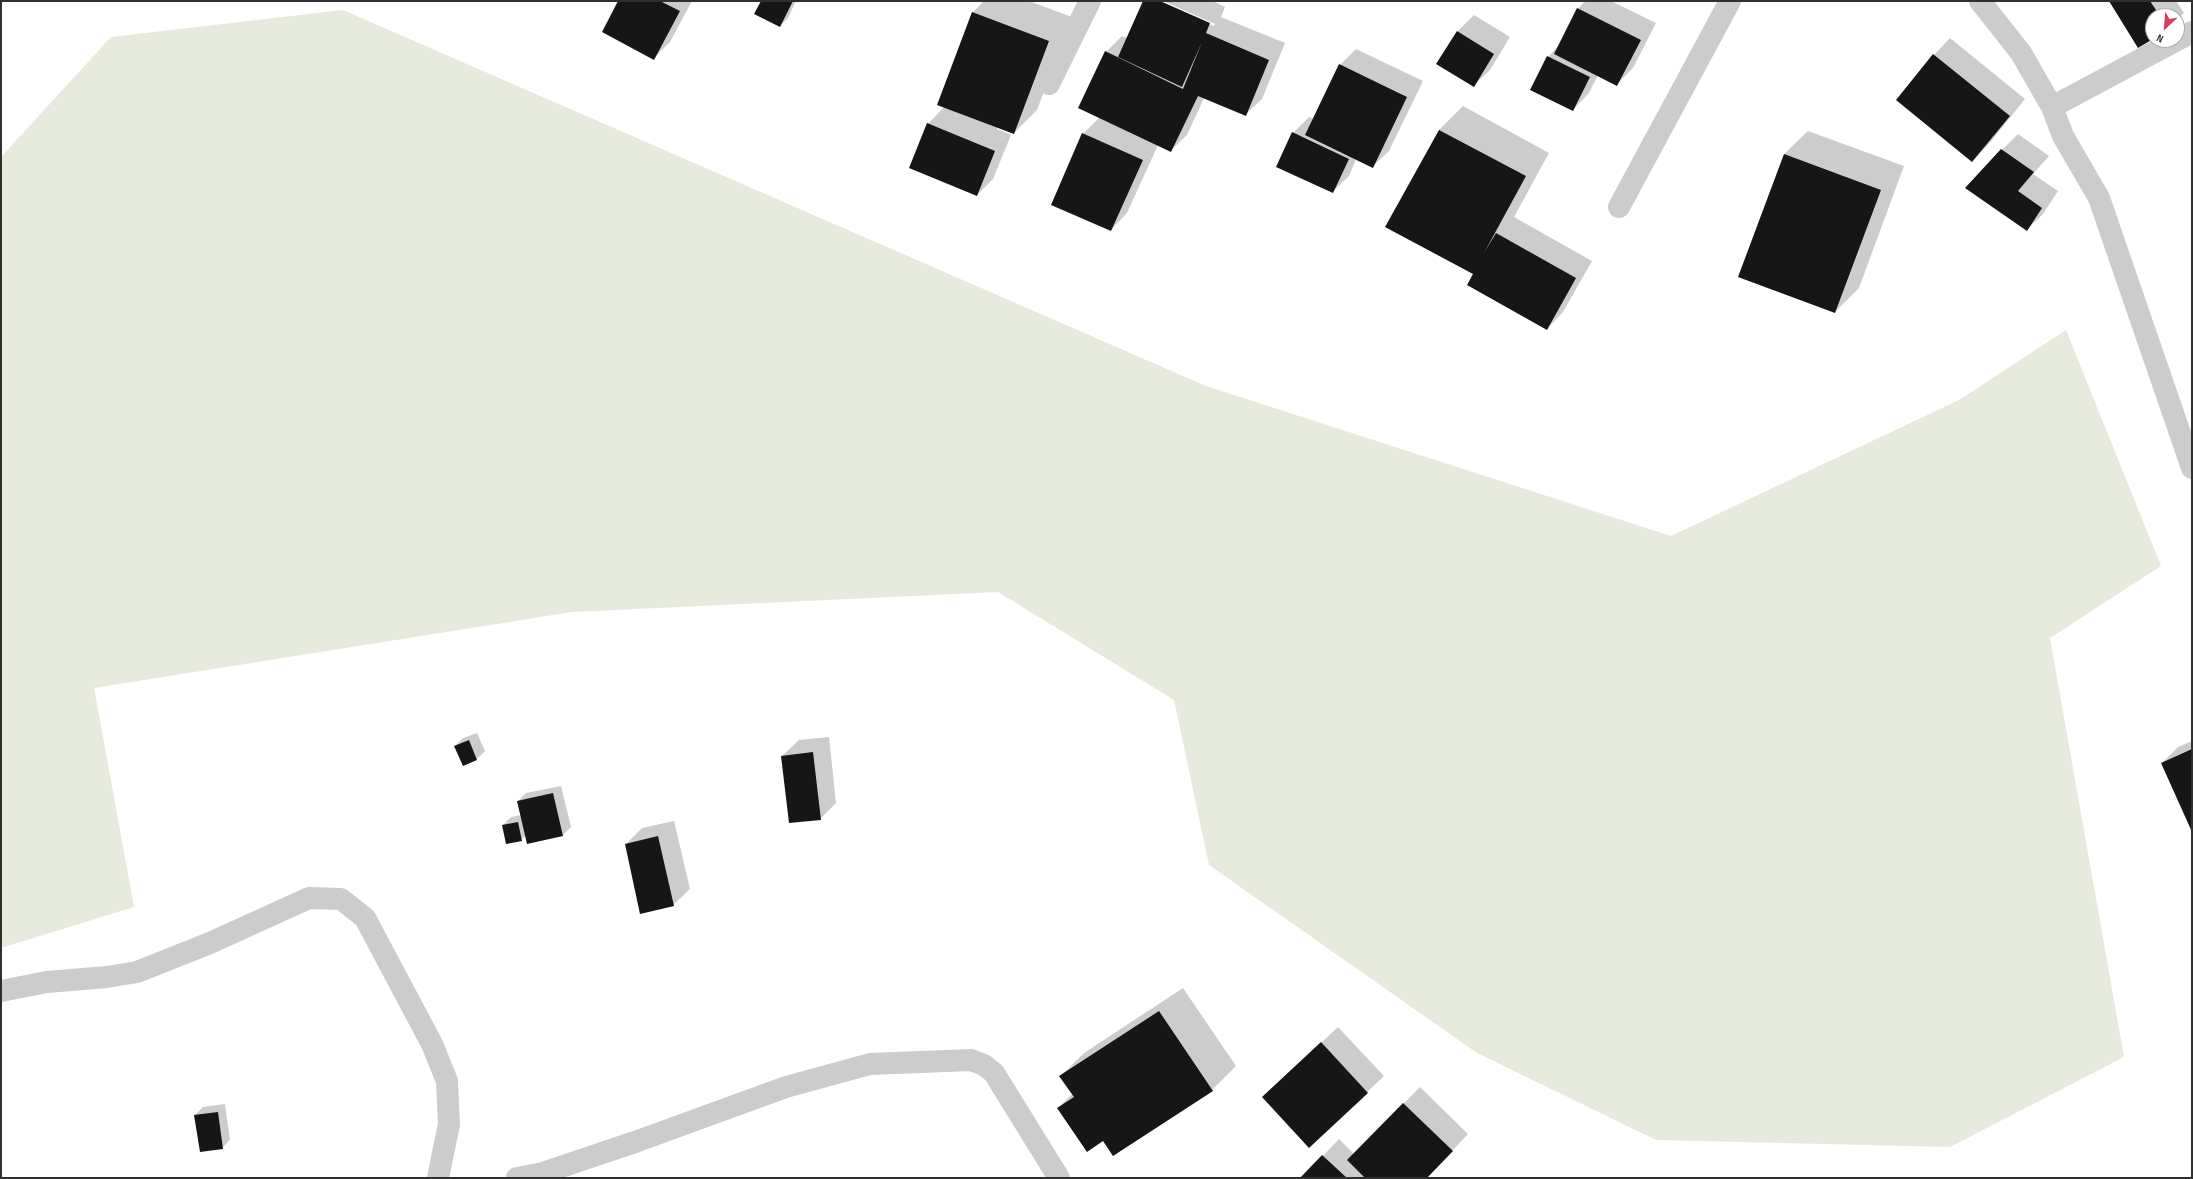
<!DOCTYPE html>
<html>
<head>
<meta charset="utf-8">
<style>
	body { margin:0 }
	#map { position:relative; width:2193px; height:1179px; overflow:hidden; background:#fff; font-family:"Sofia Sans Condensed",sans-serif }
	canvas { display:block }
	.frame { position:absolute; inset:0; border:2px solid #2f2f2f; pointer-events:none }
	.north { position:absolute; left:2145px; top:8px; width:40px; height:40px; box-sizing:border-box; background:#fff; border:1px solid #acacac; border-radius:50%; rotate:206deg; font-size:11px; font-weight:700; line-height:16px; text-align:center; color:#2f2f2f }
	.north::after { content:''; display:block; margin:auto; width:14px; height:18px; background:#d93d57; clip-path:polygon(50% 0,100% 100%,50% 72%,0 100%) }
</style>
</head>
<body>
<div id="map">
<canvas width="2193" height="1179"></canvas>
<div class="frame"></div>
<div class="north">N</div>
</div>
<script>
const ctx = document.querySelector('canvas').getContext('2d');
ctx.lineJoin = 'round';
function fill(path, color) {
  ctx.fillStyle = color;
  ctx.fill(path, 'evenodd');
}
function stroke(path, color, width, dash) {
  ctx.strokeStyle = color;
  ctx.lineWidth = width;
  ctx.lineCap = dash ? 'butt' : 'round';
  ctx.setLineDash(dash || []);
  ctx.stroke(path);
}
fill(new Path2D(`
	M343,10L1206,386L1671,536L1959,400L2066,330L2161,566L2050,638L2124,1057L1950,1147L1656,1140L1477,1053L1209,865L1174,700L998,592L572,612L94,688L134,907L1,948V157L111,37Z`), '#e6ebdd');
fill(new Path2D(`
	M619,1H692L670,42L654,58Z
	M762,1H796L788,18L780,26Z
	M984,1H1029L1072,17L1037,110L1014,133L998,127L997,129L1011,135L993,179L977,195L928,124L944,107L973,12Z
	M1144,1H1158L1214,26L1215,24L1163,1H1213L1225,7L1221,17L1285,43L1262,99L1245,115L1204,98L1187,135L1170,151L1158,145L1127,213L1111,230L1083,134L1100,117L1106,52L1122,36L1127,38Z
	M1585,1H1611L1656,23L1633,68L1617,84L1598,75L1589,93L1573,110L1548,57L1559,45L1578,9Z
	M2110,1H2176L2184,13L2177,19V16H2153V38Z
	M1474,15L1510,37L1490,70L1473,86L1438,64L1458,31Z
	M1950,38L2025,99L1988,145L1972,161L1897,100L1934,55Z
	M1356,49L1423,81L1389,151L1372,167L1356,159L1349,176L1332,192L1293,133L1309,117L1314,119L1340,65Z
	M1463,106L1549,153L1514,217L1592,261L1563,312L1547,329L1476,270L1387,227L1439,130Z
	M1808,131L1904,166L1859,288L1835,312L1784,154Z
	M2018,134L2049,156L2033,174L2058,191L2043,214L2027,230L2002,150Z
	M477,733L485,751L477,759L455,746L463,738Z
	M829,737L836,803L820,819L782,756L799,740Z
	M2192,741V830L2162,763L2178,747Z
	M561,786L571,827L563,835H526L521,840L503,825L511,817L521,815L518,801L526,793Z
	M674,821L690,889L673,905L626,844L642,828Z
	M1183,988L1236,1066L1212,1090L1103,1139L1058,1108L1073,1093L1061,1076L1084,1053Z
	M1338,1027L1384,1076L1309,1147L1263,1097Z
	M1420,1087L1468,1134L1426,1178H1302L1339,1139L1354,1154Z
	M225,1104L230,1140L222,1148L195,1115L203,1107Z`), '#0003');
fill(new Path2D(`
	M618,1H660L680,11L654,60L602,32Z
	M761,1H793L780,27L754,14Z
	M1143,1H1160L1210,23L1206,33L1269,60L1246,116L1198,96L1171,152L1078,108L1105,51L1183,89L1202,42L1182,87L1118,57Z
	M2109,1H2150L2160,16H2153V39L2138,48Z
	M1577,8L1641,40L1617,86L1554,54Z
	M972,12L1049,41L1014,134L937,105Z
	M1457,31L1494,54L1474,87L1436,64Z
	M1933,54L2010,116L1972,162L1896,100Z
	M1547,56L1590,77L1573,111L1530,90Z
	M1339,64L1407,97L1373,168L1305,135Z
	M927,123L995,151L977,196L909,168Z
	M1439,130L1526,176L1484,253L1496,233L1576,278L1547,330L1467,285L1473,274L1385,227Z
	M1292,132L1349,159L1333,193L1276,167Z
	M1082,133L1143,160L1111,231L1051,205Z
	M2001,149L2034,172L2018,191L2042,208L2027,231L1965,188Z
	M1784,154L1881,190L1835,313L1738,277Z
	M469,740L477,760L463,766L454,746Z
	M2192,749V832L2161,763Z
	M813,752L821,820L789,823L781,756Z
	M553,793L563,836L527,844L517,801Z
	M518,822L522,841L506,844L502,825Z
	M658,836L674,906L640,914L625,844Z
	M1159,1011L1213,1091L1113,1156L1103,1141L1087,1152L1057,1108L1074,1097L1059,1076Z
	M1321,1042L1368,1093L1309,1148L1262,1097Z
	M1403,1103L1453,1151L1427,1178H1365L1347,1160Z
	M218,1112L223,1149L200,1152L194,1115Z
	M1322,1155L1347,1178H1300Z`), '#161616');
stroke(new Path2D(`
	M1980,1L2021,53L2052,107L2063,136L2099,198L2192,468
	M1049,84L1090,1
	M2052,107L2192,32
	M1619,207L1730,1
	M1,991L47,982L107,977L137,972L210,943L309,898L341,899L365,918L432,1044L447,1081L449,1124L438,1178
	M517,1178L543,1173L635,1142L786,1087L870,1064L971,1060L984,1065L994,1073L1059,1178`), '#ccc', 22);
</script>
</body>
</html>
